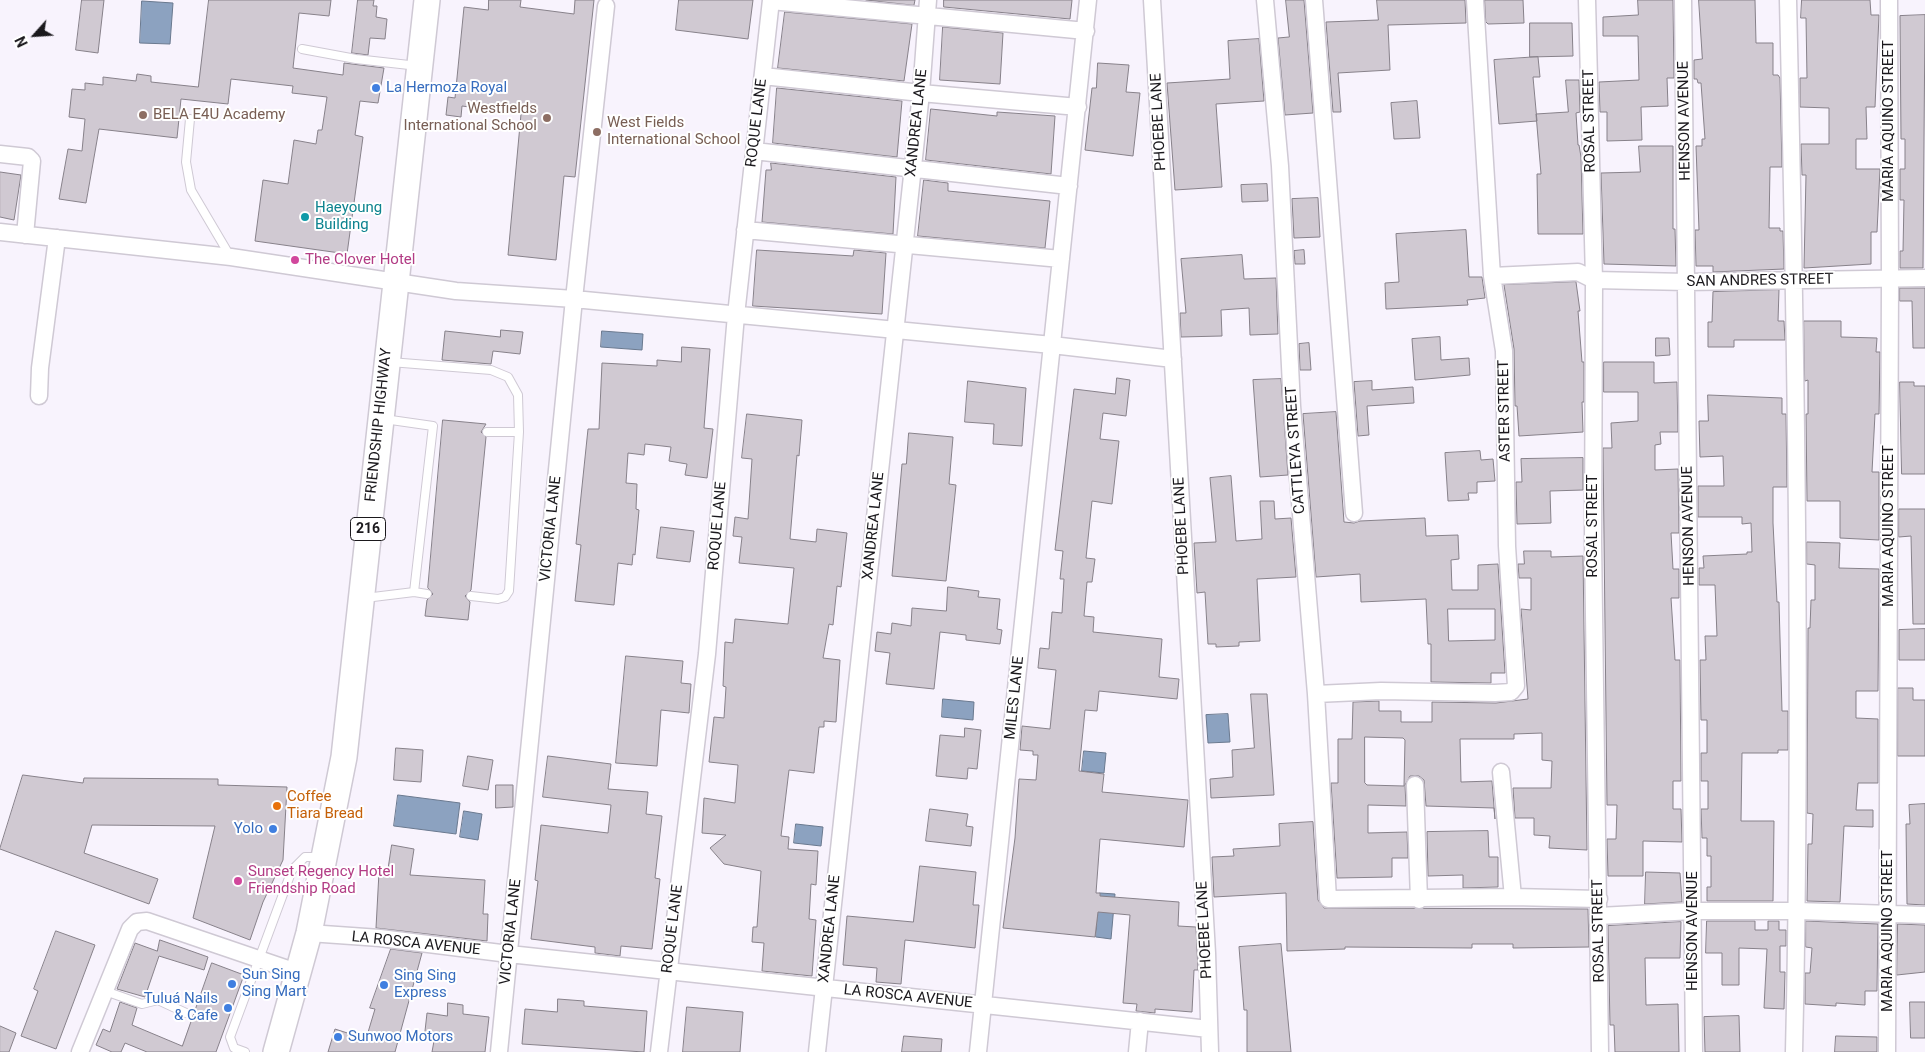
<!DOCTYPE html>
<html>
<head>
<meta charset="utf-8">
<style>
	body { margin:0 }
	#map { position:relative; width:1925px; height:1052px; overflow:hidden; background:#f8f3fd; font-family:Roboto,sans-serif }
	canvas { display:block }
	.north { position:absolute; left:10px; top:10px; width:50px; height:50px; -webkit-text-stroke:4px #fff; paint-order:stroke; rotate:244deg; font-size:14px; font-weight:700; line-height:20px; text-align:center; color:#1b191d }
	.north::after { content:''; display:block; margin:auto; width:18px; height:22px; background:#1b191d; clip-path:polygon(50% 0,100% 100%,50% 72%,0 100%) }
</style>
</head>
<body>
<div id="map">
<canvas width="1925" height="1052"></canvas>
<div class="north">N</div>
</div>
<script>
const ctx = document.querySelector('canvas').getContext('2d');
ctx.lineJoin = 'round';
function fill(path, color) {
  ctx.fillStyle = color;
  ctx.fill(path, 'evenodd');
}
function stroke(path, color, width, dash) {
  ctx.strokeStyle = color;
  ctx.lineWidth = width;
  ctx.lineCap = dash ? 'butt' : 'round';
  ctx.setLineDash(dash || []);
  ctx.stroke(path);
}
function drawText(font, color, halo, rows, align = 'center') {
  ctx.font = font + ' Roboto,sans-serif';
  ctx.lineWidth = 4;
  ctx.setLineDash([]);
  ctx.textBaseline = 'middle';
  ctx.strokeStyle = halo;
  ctx.fillStyle = color;
  for (const [text, x, y, turn = 0] of rows) {
    ctx.save();
    ctx.translate(x, y);
    ctx.rotate((+turn || 0) * Math.PI / 180);
    ctx.textAlign = isNaN(turn) ? turn : align;
    if (halo) ctx.strokeText(text, 0, 0);
    ctx.fillText(text, 0, 0);
    ctx.restore();
  }
}
const water = new Path2D(`
	M142,1L173,3L170,44L140,43Z
	M602,331L643,334L642,350L601,347Z
	M943,699L974,702L973,720L942,717Z
	M1228,714L1230,742L1208,743L1206,715Z
	M1084,751L1106,753L1104,773L1082,771Z
	M398,795L460,803L456,834L394,826Z
	M464,811L482,814L478,840L460,837Z
	M796,824L823,827L821,846L794,843Z
	M1100,893L1115,894L1111,939L1096,937Z`);
fill(water, '#8ca2c0');
stroke(water, '#6a798f', 1);
const building = new Path2D(`
	M82,0H104L98,53L76,50Z
	M209,0H331L329,16L299,13L293,68L343,75L344,63L384,68L378,103L360,101L355,135L363,137L347,254L255,241L263,180L288,184L294,140L316,144L318,130H322L327,97L292,93L293,86L231,79L228,104L181,99L177,138L99,129L86,203L59,199L68,149L82,151L85,119L69,117L72,89L85,90V83L103,85V77L136,81L137,74L151,76V82L198,87Z
	M358,0H374L373,6H377L376,17L387,19L385,39L370,38L368,55L352,53Z
	M489,0H521L520,7L574,14L575,0H594L575,177L564,176L556,260L508,255L521,114L462,106L461,117L446,115L448,97L455,98L464,7L488,10Z
	M679,0H753L748,39L676,30Z
	M866,0H915L914,5Z
	M944,0H1072L1070,19L944,7Z
	M1286,0H1304L1313,113L1285,115L1278,38L1289,37Z
	M1377,0H1465L1466,23L1388,25L1390,70L1338,73L1341,112H1333L1326,22L1378,20Z
	M1485,0H1523L1524,23L1488,24L1486,22Z
	M1638,0H1673L1674,78H1667L1668,106L1641,107L1642,140L1607,141V112H1600L1599,82L1639,80L1638,36H1603V17L1638,15Z
	M1699,0H1755L1756,43H1773V75H1778L1780,78L1782,167H1770L1769,228H1780V231H1783L1784,269L1713,272V266H1696L1695,230H1699L1696,146H1702V139H1705L1701,83H1698L1697,79H1694V60L1702,59Z
	M1802,0H1870L1871,15H1879L1875,107H1866L1867,139H1856V169H1880L1877,232H1871V264L1804,268L1806,175H1802L1801,144H1829V108L1800,107V78H1807L1806,18H1801Z
	M785,12L912,24L904,81L778,68Z
	M1925,15L1923,268H1900V251H1903L1904,200H1900V169H1905V139H1901L1900,16Z
	M1530,23H1572L1573,56L1530,57Z
	M943,27L1003,33L1000,84L940,80Z
	M1259,39L1264,101L1216,104L1222,187L1175,190L1167,83L1230,79L1228,41Z
	M1538,57L1540,77H1533L1537,121L1499,124L1494,60Z
	M1098,63L1129,65L1126,92L1140,93L1133,156L1085,150L1092,88H1096Z
	M1566,80H1579L1580,112L1576,113L1578,145H1579L1581,157L1583,234H1538L1537,174H1541L1536,114L1568,112Z
	M777,88L902,101L897,157L773,143Z
	M1417,101L1420,138L1394,139L1391,103Z
	M931,109L997,116V112L1055,116L1051,174L926,160Z
	M1639,146H1673V229H1675L1676,266L1604,264L1601,173L1640,172Z
	M771,163L896,177L893,234L762,222L766,170H771Z
	M0,172L21,175L14,220L0,217Z
	M924,180L948,183V191L1050,201L1045,248L918,236Z
	M1267,184L1268,201L1242,202L1241,185Z
	M1318,198L1320,237L1294,238L1292,199Z
	M1466,230L1469,277H1482L1485,298L1467,300L1468,305L1386,309L1385,283L1399,282L1396,234Z
	M757,250L853,256L854,250L886,253L882,314L753,306Z
	M1304,250L1305,264H1295L1294,251Z
	M1242,255L1244,279L1276,278L1278,334L1250,335L1249,308L1221,310L1222,336L1181,337L1180,313H1186L1181,259Z
	M1576,282L1580,311H1578L1582,362H1584V402H1582L1583,432L1519,436L1517,406H1515L1514,349L1504,285Z
	M1900,288H1925V348H1913L1912,301H1900Z
	M1779,290L1778,321H1784L1785,340H1734V347H1708V322H1712L1713,292Z
	M1804,321H1841V337L1877,338L1876,352H1880L1879,414H1875L1872,472H1879V540L1840,538V501H1807L1806,414H1808V380L1805,381Z
	M501,330L523,332L520,354L493,351L491,364L442,360L445,331L500,337Z
	M1440,337L1441,360L1469,358L1470,375L1415,380L1412,339Z
	M1656,338H1669L1670,355L1656,356Z
	M1309,343L1311,370H1300L1299,344Z
	M682,347L710,349L704,428L713,429L707,478L685,475L687,464L669,461L671,447L645,444L644,455L628,453L626,483L637,484L636,509L639,510L635,555L633,554L632,565L618,563L614,605L575,601L581,545L576,544L588,429H599L602,363L657,366V360L681,362Z
	M1604,362H1654V383L1677,382L1678,432H1660L1661,444L1655,445V470L1678,469L1679,533H1671L1673,569H1679V598H1671L1675,660H1680L1681,781H1673V809H1681L1682,842L1643,841V876H1608L1607,839H1616L1617,805H1607L1603,448H1612L1611,423L1638,421V392H1604Z
	M1117,378L1130,380L1126,416L1103,413L1100,439L1119,441L1112,504L1092,501L1086,558L1095,559L1092,582H1087L1084,616L1094,617L1093,632L1162,639L1159,677L1179,679L1177,699L1099,691L1097,711L1085,710L1079,771L1104,774L1102,792L1188,800L1184,847L1100,839L1096,893H1100V896L1179,902L1178,926L1196,927L1198,970H1194L1192,1012L1155,1009V1013L1136,1011L1137,1004L1123,1003L1130,915L1098,912L1095,937L1003,928L1015,838L1019,779L1036,780L1038,755H1033V751L1020,750L1022,726L1050,729L1056,670L1038,668L1040,648L1049,649L1052,612L1062,613L1064,579H1060L1063,551L1055,550L1074,389L1115,394Z
	M1281,379L1288,475L1260,477L1253,380Z
	M968,381L1026,388L1022,446L993,444L994,424L965,422Z
	M1372,381V390L1413,387L1414,403L1367,406L1369,435L1358,436L1354,382Z
	M1900,382H1914V386H1925V474H1902Z
	M1708,395L1782,398V414H1786L1787,487H1773V523L1777,602H1779L1782,711H1788V750H1778V753H1742L1741,821H1774L1773,901H1707V887H1711V856H1707V838H1702L1701,809H1708V781H1701V753H1707V720H1701L1700,660H1706L1705,636H1717L1715,585H1699V568H1704L1703,556L1747,554V552H1752L1751,523L1742,524V517H1698V486H1724L1723,456L1700,457L1699,421H1708Z
	M1336,412L1344,522L1354,523L1360,521L1425,518L1426,536L1458,535L1459,559L1451,560L1452,590H1478V565L1498,564L1505,673H1491V683L1431,682V644H1428L1426,599L1361,602L1360,574L1316,577L1303,414ZM1448,609H1495V640L1449,641Z
	M747,414L802,420L799,456L797,455L790,539L816,542L817,529L847,533L841,587L837,586L833,625L829,624L823,658L840,660L836,722L824,721V727H819L814,773L789,770L781,836L789,837L788,849L818,851L816,885L811,884L809,919L816,920L812,976L762,971L764,943L752,942L753,927H757L761,871L724,864L710,848L726,835L702,833L704,798L735,803L738,765L709,762L714,717L724,718L726,687L723,686L725,642L733,643L735,619L788,624L794,568L739,563L742,537L733,536L735,517L748,519L752,459L742,458Z
	M443,420L486,424L481,432L486,437L471,590L465,596L470,602L468,620L425,616L427,600L433,594L428,588Z
	M909,433L953,437L949,484L956,485L946,581L892,576L902,464H906Z
	M1480,451L1481,460L1493,459L1495,481L1477,482V493H1468L1469,500L1448,501L1445,453Z
	M1583,458V490L1550,491L1551,523L1517,524L1516,482H1522L1521,459Z
	M1231,476L1236,541L1262,539L1260,501H1274L1275,519L1291,518L1296,577L1257,579L1260,641L1239,642V646L1216,647V644H1208L1205,592L1197,593L1194,543L1216,542L1210,478Z
	M1899,509H1925V624H1913L1911,536L1899,537Z
	M661,527L694,531L690,562L657,558Z
	M1807,542L1840,543L1839,568L1879,569L1878,691H1856V718L1878,719V783H1858L1856,810H1873V827L1844,826L1840,902L1807,901L1808,844H1812L1813,814L1807,813L1808,628H1810L1811,600H1815V565L1807,564Z
	M1524,551H1551V557L1583,556L1587,850L1549,848L1550,836L1534,835V818H1515L1513,788H1551L1552,761L1542,760V733L1514,734V739H1460L1461,782L1492,781L1495,819L1494,808L1426,806L1424,780L1419,776H1410L1405,785L1406,806L1368,805V833L1407,832L1408,858H1392V877L1337,878L1331,783H1338V739H1352L1353,702L1379,701V711H1401V722H1432V702L1496,703L1528,699L1521,609L1531,610V578H1519L1518,564H1524ZM1365,737L1403,738L1405,740L1404,786L1367,785L1365,783Z
	M948,587L979,591L978,597L1000,599L997,629L1002,630L1000,644L966,640V635L940,632L934,689L886,684L890,653L875,651L877,632L891,634L892,623L911,626L912,608L946,611Z
	M1925,629V660H1899V630Z
	M626,656L683,661L681,683L691,684L689,713L661,710L657,766L616,763Z
	M1898,688H1913V700H1925V756H1898Z
	M1251,694H1267L1274,795L1211,798L1210,779L1233,777L1232,750L1254,748Z
	M965,728L981,730L977,769L968,768L967,779L936,776L940,735L964,737Z
	M396,748L423,750L421,782L394,780Z
	M468,756L493,760L488,790L463,786Z
	M548,756L611,764L608,789L648,792L646,814L662,816L655,878L660,879L652,949L621,946L620,956L595,953V947L531,939L538,881L535,880L541,825L608,833L611,805L543,797Z
	M23,775L83,783L84,778L218,779V785L287,787L283,860L263,902L250,940L193,918L215,826L92,825L84,853L158,879L149,904L0,849Z
	M496,785H513V807L496,808Z
	M1925,804V905L1907,904L1906,824H1910L1909,805Z
	M930,809L968,814L966,826L973,827L971,846L926,841Z
	M1313,822L1318,900L1324,908L1588,909L1589,947L1513,948V944H1472V948L1345,947V949L1287,951L1286,893L1214,897L1212,857L1234,856L1233,849L1280,846L1279,824Z
	M1488,831L1489,857H1498V887L1463,888V875L1428,876L1427,832Z
	M392,845L414,849L410,875L485,880L483,914H488L487,941L376,928L379,872L387,873Z
	M920,866L976,872L973,905H979L975,948L905,940L901,984L876,982L877,968L843,965L847,916L913,922Z
	M1646,872L1680,873L1682,902L1645,904Z
	M1707,921H1755V930H1768V921H1779V930H1786V946H1780V972H1785L1784,1009L1764,1008L1767,949L1739,948V985H1722V953H1706Z
	M1806,921L1878,924L1877,991H1865V1005L1836,1003V1006L1805,1004V973H1810L1812,948L1806,947Z
	M1681,922L1680,958H1645L1646,1005L1678,1004L1679,1052H1615L1614,1025H1610L1608,926Z
	M1898,924L1925,925V972L1897,975Z
	M56,931L95,945L56,1049L21,1036L38,991L34,989Z
	M160,940L208,957L204,970L159,956L145,997L117,989L135,943L157,951Z
	M1281,944L1291,1052H1247V1010H1244L1239,947Z
	M391,949L422,953L395,1052H328L335,1029L366,1039L375,1009L370,1008Z
	M212,963L244,975L216,1052H147L125,1043L121,1052H112L96,1045L103,1029L110,1032L120,1002L137,1008L132,1025L182,1046Z
	M558,999L584,1001V1006L647,1011L644,1052L522,1044L525,1009L557,1012Z
	M1910,1002H1925V1038H1911Z
	M448,1003L463,1005V1014L489,1017L485,1052H432L434,1041L424,1040L427,1013L447,1016Z
	M687,1007L743,1012L740,1052H683Z
	M1739,1016L1740,1052H1705L1704,1017Z
	M0,1026L16,1033L9,1052H0Z
	M904,1036L942,1039L941,1052H902Z
	M1836,1036L1877,1037V1052H1835Z`);
fill(building, '#d0c9d2');
stroke(building, '#87818a', 1);
const service = new Path2D(`
	M302,49L356,59L418,66
	M190,119L186,162L191,190L230,256
	M390,362L491,370L508,377L518,395L519,432L509,591L505,597L498,599L471,596
	M487,432H519
	M414,592L427,594
	M365,598L414,592L433,426L384,419
	M105,991L142,1004L158,1000L186,1013
	M245,1052L234,1048L230,1037L292,870L305,857H321`);
const minor = new Path2D(`
	M1152,0L1207,953L1210,1052
	M1265,0L1280,166L1292,406L1316,694L1328,899L1513,897L1599,899
	M1314,0L1354,513
	M1587,0L1594,280L1593,541L1600,1052
	M1683,0L1694,1052
	M1788,0C1796,350 1802,702 1794,1052
	M771,1L1086,31
	M763,76L921,93L1078,107
	M754,151L1069,186
	M0,154L28,157L32,161L25,235
	M745,230L1061,259
	M0,232L231,257L456,291L574,299L1052,345L1173,359
	M1492,276L1578,272L1594,280L1687,282L1925,278
	M39,396L40,368L57,238
	M1316,694L1381,691L1495,693L1511,692L1516,686L1507,546L1504,351L1492,276L1475,0
	M1501,772L1513,897
	M1415,785L1419,900
	M1599,916L1693,911H1797L1925,915
	M309,933L380,938L509,954L1209,1029
	M80,1052L130,929L137,922L147,921L285,968L296,975
	M499,1052L574,299L606,6
	M659,1052L707,654L736,315L771,0
	M817,1052L921,93L928,0
	M978,1052L1088,0
	M1137,1052L1140,1021
	M1887,1052L1890,279L1889,0`);
const primary = new Path2D(`
	M276,1052L309,933L344,757L427,0`);
stroke(service, '#cfc9d4', 10);
stroke(minor, '#cfc9d4', 19);
stroke(primary, '#cfc9d4', 28);
stroke(service, '#fff', 8);
stroke(minor, '#fff', 16);
stroke(primary, '#fff', 25);
for (const [x, y, r, color] of [
	[376,88,5,"#3f7fe0"],
	[143,115,5,"#8d6e63"],
	[547,118,5,"#8d6e63"],
	[597,132,5,"#8d6e63"],
	[305,217,5,"#0f9aa8"],
	[295,260,5,"#d1479c"],
	[277,806,5,"#e8710a"],
	[273,829,5,"#3f7fe0"],
	[238,881,5,"#d1479c"],
	[232,984,5,"#3f7fe0"],
	[384,985,5,"#3f7fe0"],
	[228,1008,5,"#3f7fe0"],
	[338,1037,5,"#3f7fe0"]
]) {
  const dot = new Path2D();
  dot.arc(x, y, r, 0, 2 * Math.PI);
  ctx.fillStyle = color;
  ctx.fill(dot);
  stroke(dot, '#fff', 2);
}
for (const [x, y, w] of [
	[368,529,35]
]) {
  const box = new Path2D();
  box.roundRect(x - w / 2, y - 11.5, w, 23, 4);
  ctx.fillStyle = '#fff';
  ctx.fill(box);
  stroke(box, '#1b191d', 1);
}
drawText('bold 14px', '#1b191d', null, [
	["216",368,529]
]);
drawText('15px', '#366cbe', '#fff', [
	["La Hermoza Royal",386,88],
	["Yolo",263,829,"right"],
	["Sun Sing",242,975],
	["Sing Mart",242,992],
	["Sing Sing",394,976],
	["Express",394,993],
	["Tuluá Nails",218,999,"right"],
	["& Cafe",218,1016,"right"],
	["Sunwoo Motors",348,1037]
], 'left');
drawText('15px', '#785e54', '#fff', [
	["Westfields",537,109,"right"],
	["International School",537,126,"right"],
	["BELA E4U Academy",153,115],
	["West Fields",607,123],
	["International School",607,140]
], 'left');
drawText('15px', '#1b191d', '#fff', [
	["ROSAL STREET",1590,121,-91],
	["HENSON AVENUE",1685,121,-91],
	["MARIA AQUINO STREET",1889,121,-90],
	["PHOEBE LANE",1159,122,-93],
	["ROQUE LANE",757,123,-83],
	["XANDREA LANE",917,123,-84],
	["SAN ANDRES STREET",1760,281,-1],
	["ASTER STREET",1505,411,-91],
	["FRIENDSHIP HIGHWAY",379,425,-84],
	["CATTLEYA STREET",1296,450,-94],
	["ROQUE LANE",718,526,-85],
	["XANDREA LANE",874,526,-84],
	["PHOEBE LANE",1182,526,-93],
	["ROSAL STREET",1593,526,-90],
	["HENSON AVENUE",1689,526,-91],
	["MARIA AQUINO STREET",1889,526,-90],
	["VICTORIA LANE",551,529,-84],
	["MILES LANE",1015,698,-84],
	["ROQUE LANE",673,929,-83],
	["XANDREA LANE",830,929,-84],
	["PHOEBE LANE",1205,930,-93],
	["ROSAL STREET",1599,931,-91],
	["HENSON AVENUE",1693,931,-90],
	["MARIA AQUINO STREET",1888,931,-90],
	["VICTORIA LANE",511,932,-84],
	["LA ROSCA AVENUE",416,944,6],
	["LA ROSCA AVENUE",908,997,6]
]);
drawText('15px', '#0d838f', '#fff', [
	["Haeyoung",315,208],
	["Building",315,225]
], 'left');
drawText('15px', '#b23c85', '#fff', [
	["The Clover Hotel",305,260],
	["Sunset Regency Hotel",248,872],
	["Friendship Road",248,889]
], 'left');
drawText('15px', '#c56008', '#fff', [
	["Coffee",287,797],
	["Tiara Bread",287,814]
], 'left');
</script>
</body>
</html>
